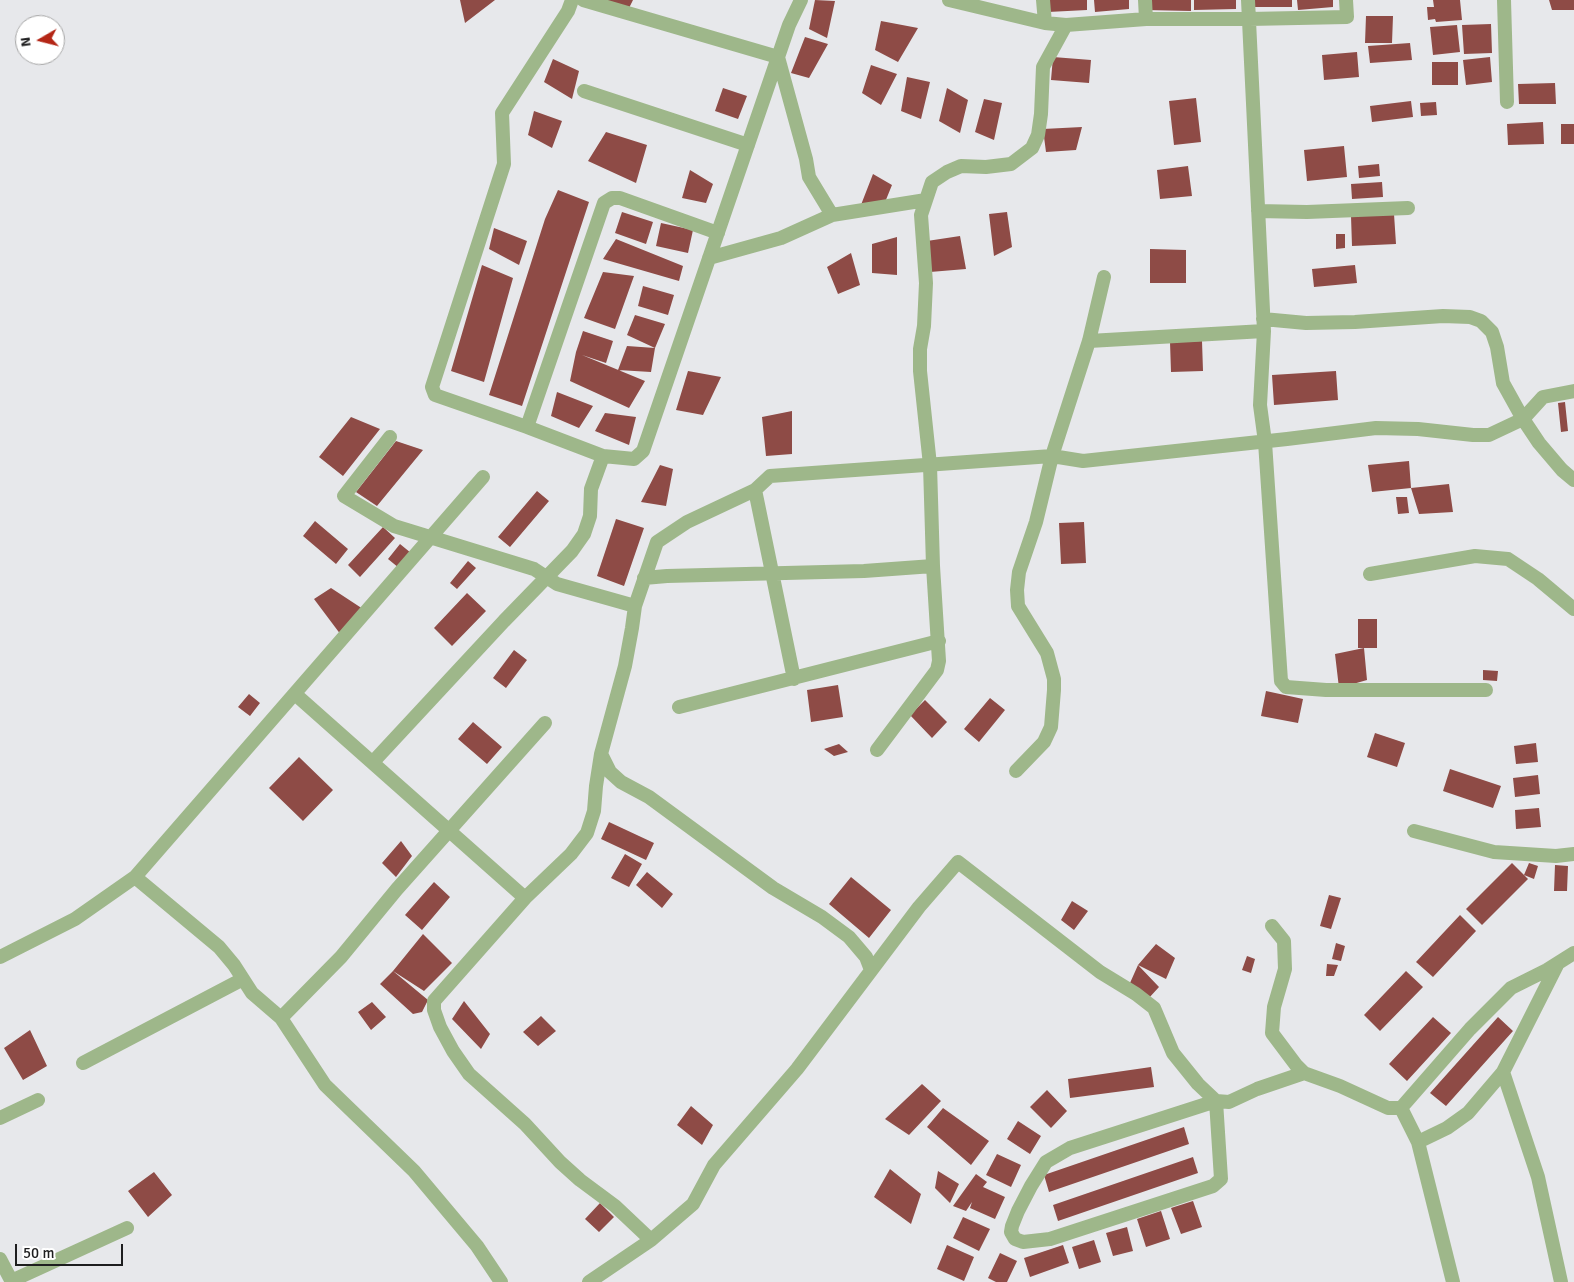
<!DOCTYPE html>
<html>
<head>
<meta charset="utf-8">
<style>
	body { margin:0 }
	#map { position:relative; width:1574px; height:1282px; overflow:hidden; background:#e7e8eb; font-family:Signika,sans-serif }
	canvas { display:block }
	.north { position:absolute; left:15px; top:15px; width:50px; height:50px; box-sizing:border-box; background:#fff; border:1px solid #a5a5a5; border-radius:50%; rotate:262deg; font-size:14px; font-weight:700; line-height:20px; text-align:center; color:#1e1e1f }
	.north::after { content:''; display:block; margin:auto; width:18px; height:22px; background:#b42616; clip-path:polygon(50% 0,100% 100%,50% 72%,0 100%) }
	.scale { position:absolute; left:15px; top:1244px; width:108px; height:22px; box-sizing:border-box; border:2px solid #1e1e1f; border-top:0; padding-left:6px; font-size:15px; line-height:18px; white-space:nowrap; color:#1e1e1f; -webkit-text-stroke:4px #fff; paint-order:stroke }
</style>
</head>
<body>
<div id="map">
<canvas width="1574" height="1282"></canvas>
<div class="north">N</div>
<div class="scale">50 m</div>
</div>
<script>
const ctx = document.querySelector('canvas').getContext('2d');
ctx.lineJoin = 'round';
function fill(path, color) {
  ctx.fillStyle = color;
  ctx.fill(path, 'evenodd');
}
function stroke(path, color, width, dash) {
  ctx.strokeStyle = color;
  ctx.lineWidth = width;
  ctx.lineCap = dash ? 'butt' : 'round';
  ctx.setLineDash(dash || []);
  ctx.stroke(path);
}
fill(new Path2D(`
	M460,0H495L465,23Z
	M602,0H633L627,12Z
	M815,0L835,1L827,38L809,29Z
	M1048,0H1087V10L1048,12Z
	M1094,0H1129V9L1095,12Z
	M1146,0H1191V11L1146,10Z
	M1194,0H1236V9L1194,10Z
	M1253,0H1292V7H1253Z
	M1297,0H1333V7L1298,10Z
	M1433,0H1460L1462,20L1436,22L1435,19L1428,20L1427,7H1434Z
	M1549,0H1574V10H1552Z
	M1366,16H1393L1392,43H1365Z
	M881,21L918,28L898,62L875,50Z
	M1491,24L1492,53L1464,54L1462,25Z
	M1457,25L1460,52L1433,55L1430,27Z
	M805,37L828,44L809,78L791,73Z
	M1410,43L1412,60L1370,63L1368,46Z
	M1357,52L1359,77L1324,80L1322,55Z
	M1053,57L1091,60L1089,83L1051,80Z
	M1490,57L1492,82L1466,85L1463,60Z
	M553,59L579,71L572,99L544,82Z
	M1432,62H1458V85H1432Z
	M871,65L897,74L881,105L862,93Z
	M907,77L930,82L921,119L901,111Z
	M1555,83L1556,104H1519L1518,84Z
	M723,88L747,96L738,119L715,111Z
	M947,88L968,100L960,133L939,121Z
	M1196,98L1201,142L1174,145L1169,101Z
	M984,99L1002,103L994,140L975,132Z
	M1411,101L1413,117L1372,122L1370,106Z
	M1436,102L1437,115L1421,116L1420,103Z
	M534,111L562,121L552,148L528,135Z
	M1543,122L1544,144L1508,145L1507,124Z
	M1561,124H1574V144H1561Z
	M1082,127L1076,150L1046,152L1043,129Z
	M606,132L647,145L636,183L588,161Z
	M1344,146L1347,177L1307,181L1304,150Z
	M1379,164L1380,176L1359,178L1358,166Z
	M1188,166L1192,196L1160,199L1157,170Z
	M690,170L713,184L706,203L682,198Z
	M873,174L892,185L881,212L859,210Z
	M1382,182L1383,197L1352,199L1351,184Z
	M558,190L589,202L522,406L489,395L545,219Z
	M622,212L653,222L646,244L615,233Z
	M1007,212L1012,247L994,256L989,214Z
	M1394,214L1396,244L1352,246L1351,216Z
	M661,223L693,230L688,253L656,246Z
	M494,228L527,241L519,265L489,249Z
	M1336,234H1345V248L1336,249Z
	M960,236L966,269L930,272L927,241Z
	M897,237V275L872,273V244Z
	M616,239L683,266L679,281L603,259Z
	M1150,249L1186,250V283H1150Z
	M851,253L860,285L838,294L827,267Z
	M482,265L513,278L484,382L451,371Z
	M1355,265L1357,283L1314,287L1312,269Z
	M603,272L634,276L615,329L584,318Z
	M643,286L674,295L668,315L638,306Z
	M635,315L665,324L655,348L627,335Z
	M583,331L613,341L606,363L582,355L645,381L629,408L570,381L576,352Z
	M1202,341L1203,371L1171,372L1170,342Z
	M627,346L655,348L651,372L618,370Z
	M688,371L721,377L703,415L676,410Z
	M1336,371L1338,400L1274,405L1272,375Z
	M557,392L593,406L579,428L551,416Z
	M1565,402L1568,431L1561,432L1558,403Z
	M792,411V454L766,456L762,417Z
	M605,413L636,417L629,445L595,431Z
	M351,417L380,429L343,476L319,457Z
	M396,441L423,450L377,506L356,492Z
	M1409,461L1411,488L1372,492L1368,465Z
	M660,465L673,469L666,506L641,502Z
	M1449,484L1453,512L1419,514L1411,488Z
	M537,491L549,501L510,547L498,537Z
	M1396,497H1407L1409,513L1398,514Z
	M616,519L644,528L624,586L597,576Z
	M315,521L348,549L336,564L303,536Z
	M1084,522L1086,563L1061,564L1059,523Z
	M383,527L395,538L360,577L348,565Z
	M400,544L411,553L399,568L388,559Z
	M468,561L476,568L457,589L450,583Z
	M331,588L363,609L341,635L314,599Z
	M467,593L486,611L452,646L434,628Z
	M1358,619H1377V648H1358Z
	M1364,648L1367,680L1339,688L1335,654Z
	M514,650L527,660L506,688L493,678Z
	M1483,670L1498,671L1497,681L1483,680Z
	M838,685L843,717L811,722L807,690Z
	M1266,691L1303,699L1298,723L1261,716Z
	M249,694L260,703L250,716L238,707Z
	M990,698L1005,710L979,742L964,729Z
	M925,700L947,722L932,738L910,715Z
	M473,722L502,747L487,764L458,739Z
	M1375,733L1405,743L1397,767L1367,757Z
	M1536,743L1538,762L1516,764L1514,746Z
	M839,744L848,752L834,756L824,749Z
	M299,757L333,790L303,821L269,788Z
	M1450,769L1501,786L1493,808L1443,791Z
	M1538,775L1540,794L1515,797L1513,778Z
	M1539,808L1541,827L1516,829L1515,810Z
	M609,822L654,843L646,860L601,839Z
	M401,841L412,856L396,877L382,863Z
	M625,854L642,864L629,887L611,878Z
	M1512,863L1528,879L1482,925L1466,909Z
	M1529,863L1538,866L1534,879L1524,875Z
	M1555,865L1568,866L1567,891H1554Z
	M647,872L673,894L662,908L636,885Z
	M851,877L891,910L869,938L829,904Z
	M434,882L450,897L422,930L405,915Z
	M1329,895L1341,898L1331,929L1320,926Z
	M1072,901L1088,911L1074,930L1061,920Z
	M1460,915L1476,931L1433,977L1416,962Z
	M423,934L452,963L424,991L393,971Z
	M1336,943L1345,946L1341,961L1332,959Z
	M1156,944L1175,958L1166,979L1138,965Z
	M1247,956L1255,959L1251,973L1242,970Z
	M1327,964L1338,965L1334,976H1326Z
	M1138,965L1159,987L1148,999L1130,983Z
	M393,971L428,1000L422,1012L413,1014L380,984Z
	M1406,971L1423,987L1380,1031L1364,1015Z
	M464,1001L490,1034L481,1049L452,1019Z
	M372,1002L386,1017L371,1030L358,1012Z
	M541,1016L556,1031L538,1046L523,1032Z
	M1433,1017L1451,1033L1407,1081L1389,1064Z
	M1498,1017L1513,1031L1446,1106L1430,1093Z
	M30,1030L47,1066L23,1080L4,1048Z
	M1151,1067L1154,1087L1070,1098L1068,1079Z
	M922,1084L941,1101L909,1135L885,1119Z
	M1047,1090L1067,1111L1051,1128L1030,1107Z
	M691,1106L713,1125L702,1145L677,1125Z
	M943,1108L989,1141L971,1165L927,1127Z
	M1018,1121L1041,1136L1030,1154L1007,1139Z
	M1184,1127L1189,1144L1049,1192L1044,1175Z
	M997,1154L1021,1165L1011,1187L986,1175Z
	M1193,1157L1198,1173L1058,1221L1053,1205Z
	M890,1169L921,1194L911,1224L874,1197Z
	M938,1171L959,1184L950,1203L935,1188Z
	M154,1172L172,1195L148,1217L128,1191Z
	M976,1174L987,1182L983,1187L1005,1197L995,1219L970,1208L972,1202L966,1211L953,1206Z
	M1193,1201L1202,1227L1181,1234L1171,1208Z
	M600,1203L614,1217L599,1232L585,1219Z
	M1161,1211L1170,1239L1146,1247L1137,1219Z
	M963,1217L990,1229L979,1251L953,1238Z
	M1127,1227L1133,1251L1113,1256L1106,1233Z
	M1094,1240L1101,1262L1079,1269L1072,1247Z
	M947,1245L974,1257L964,1281L937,1269Z
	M1063,1245L1069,1263L1030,1277L1024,1258Z
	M1000,1253L1017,1261L1007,1282H996L988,1278Z`), '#8e4b46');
stroke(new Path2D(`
	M572,0L568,11L502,113L504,164L432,387L435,395L527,427L603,456L634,459L643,451L789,25L801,0
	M583,0L778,57L806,159L809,177L832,215
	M949,0L1045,23L1066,25L1146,19H1249L1347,17L1346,0
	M1043,0L1045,23
	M1145,0L1146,19
	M1248,0L1264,331L1260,405L1265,442L1281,681L1286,687L1326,690H1486
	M1504,0L1507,102
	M584,91L748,145
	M1258,211L1307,212L1408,208
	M709,258L781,238L832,215L926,200
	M1263,319L1306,323L1355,322L1443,316L1470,317L1481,321L1492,332L1497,347L1503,383L1523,419L1539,443L1562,470L1574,480
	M1089,341L1264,331
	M527,427L604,203L612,198H620L718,233
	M390,437L344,496L394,526L534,569L557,584L635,606
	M755,490L794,679
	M1370,574L1475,556L1508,559L1538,579L1574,609
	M644,578L667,576L864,571L933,566
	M295,694L525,898
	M679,707L939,641
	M877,750L937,670L939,661L933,566L930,465L920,371V349L924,326L926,283L921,215L932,182L947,172L961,166L986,167L1011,164L1032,148L1038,135L1041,114L1043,67L1066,25
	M601,754L610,772L621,782L649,797L773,888L822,917L849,937L866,957L871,970
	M373,762L504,621L572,551L584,534L590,516L591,489L603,456
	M1016,771L1044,742L1051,727L1054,690V679L1047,653L1018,606L1017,590L1019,572L1036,522L1052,456L1089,341L1104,277
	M1414,831L1494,852L1556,856L1574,854
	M135,877L219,947L234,965L252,993L281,1018L325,1085L414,1171L477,1246L501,1282
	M1272,926L1284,941L1285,969L1274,1007L1272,1033L1296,1065L1304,1073
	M0,957L75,919L135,877L483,477
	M281,1018L341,957L397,889L545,723
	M83,1063L243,979
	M1503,1072L1538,1177L1561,1282
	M1216,1101L1221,1179L1213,1186L1050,1239L1023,1242L1015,1239L1011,1232L1012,1226L1018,1211L1031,1186L1046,1162L1070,1148Z
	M1401,1108L1418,1142L1453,1282
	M0,1118L38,1100
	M1418,1142L1447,1128L1468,1113L1503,1072L1557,965
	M651,1240L615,1206L580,1180L560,1162L525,1124L469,1074L453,1051L440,1027L434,1010V1001L525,898L571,854L587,833L594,811L596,786L601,754L625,666L632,628L635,606L657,542L687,522L755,490L770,476L1052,456L1083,461L1287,439L1376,428L1418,429L1473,435H1489L1523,419L1543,397L1574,391
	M0,1259L12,1282
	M11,1281L127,1228
	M589,1282L651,1240L693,1204L714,1165L797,1069L919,907L958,862L1100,972L1136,994L1154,1008L1173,1053L1198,1084L1216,1101L1229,1102L1257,1089L1304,1073L1340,1086L1388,1108H1401L1470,1029L1511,988L1547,970L1574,953`), '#9eb78a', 14);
</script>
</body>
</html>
